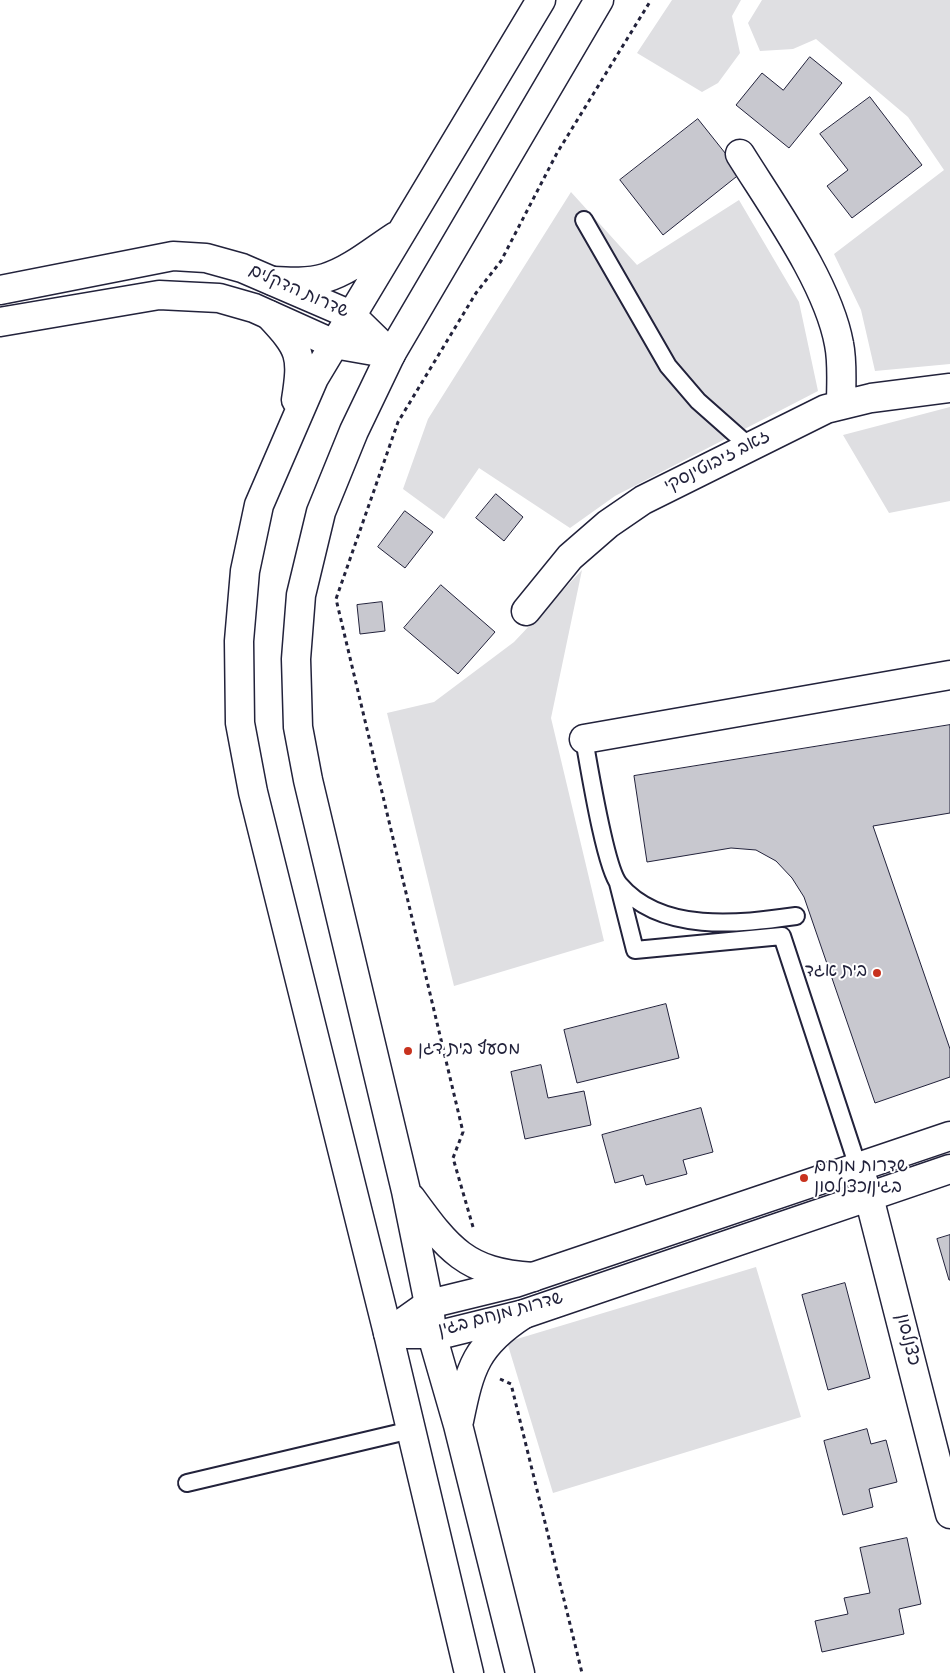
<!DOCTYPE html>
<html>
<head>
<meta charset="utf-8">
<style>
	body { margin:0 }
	canvas { display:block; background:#fff }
</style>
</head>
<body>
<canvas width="950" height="1673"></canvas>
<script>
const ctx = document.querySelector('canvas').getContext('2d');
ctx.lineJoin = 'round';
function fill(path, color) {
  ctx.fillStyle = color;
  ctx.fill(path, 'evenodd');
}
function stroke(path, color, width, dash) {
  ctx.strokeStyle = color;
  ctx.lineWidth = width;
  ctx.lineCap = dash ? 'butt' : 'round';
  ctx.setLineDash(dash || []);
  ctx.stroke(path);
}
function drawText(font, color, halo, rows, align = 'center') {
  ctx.font = font + ' "Gochi Hand","Playpen Sans Hebrew",sans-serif';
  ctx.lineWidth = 4;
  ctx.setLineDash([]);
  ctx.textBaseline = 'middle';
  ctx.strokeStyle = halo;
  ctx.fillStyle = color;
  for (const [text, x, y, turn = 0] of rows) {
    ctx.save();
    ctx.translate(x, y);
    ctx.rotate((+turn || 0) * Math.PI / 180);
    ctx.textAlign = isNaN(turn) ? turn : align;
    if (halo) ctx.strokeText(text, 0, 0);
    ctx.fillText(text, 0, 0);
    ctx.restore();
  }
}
fill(new Path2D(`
	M672,0H741L732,16L740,53L718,83L702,92L637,53Z
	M762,0H950V364L875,371L861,310L834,254L944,170L908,117L816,39L793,49L760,51L748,23Z
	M571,192L637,265L739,200L799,302L818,391L615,496L570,528L479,468L444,519L403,489L428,419Z
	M950,407V501L889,513L843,435Z
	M582,570L551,718L604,941L454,986L387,713L434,702L514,642Z
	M756,1267L801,1417L553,1493L507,1342Z`), '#dfdfe2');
const building = new Path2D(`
	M810,57L842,83L789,148L736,105L762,73L783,90Z
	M870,97L922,165L852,218L827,186L848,170L820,134Z
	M698,119L741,173L663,235L620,180Z
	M496,494L523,517L504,541L476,518Z
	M405,511L433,532L405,568L378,547Z
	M441,585L495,632L458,674L404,628Z
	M382,602L385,631L360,634L357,605Z
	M950,725V813L873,826L950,1049V1077L875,1103L804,897L792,878L776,861L756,850L731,848L647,862L634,776Z
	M666,1004L679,1058L577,1083L564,1030Z
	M541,1065L548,1098L584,1091L591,1125L525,1139L511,1072Z
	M701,1108L713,1152L683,1160L687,1174L646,1185L643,1175L615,1183L602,1135Z
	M950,1235V1280H949L937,1239Z
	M845,1283L870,1378L828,1390L802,1295Z
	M867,1429L871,1444L886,1440L897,1482L869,1489L873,1507L843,1515L824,1441Z
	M907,1538L921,1604L899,1609L904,1634L822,1652L815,1621L848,1614L844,1598L870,1593L860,1548Z`);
fill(building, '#c8c8cf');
stroke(building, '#22223b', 1);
const service = new Path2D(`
	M584,220L668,366L698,401L750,447
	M584,739C589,766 605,867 619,884C661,934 740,924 796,916
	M618,883L635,950L782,936L858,1167
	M187,1483L411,1430`);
const minor = new Path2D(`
	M740,154C773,207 828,283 839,344C843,363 841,385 841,405
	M526,611L570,557L608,524L643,500L826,409L871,398L950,388
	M584,739L950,675
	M858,1167L869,1197L950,1514`);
const tertiary = new Path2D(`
	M0,290L173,256L206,258L242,268L351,315L391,354
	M0,322L159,295L219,298L254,308L334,344L391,354
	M388,1333L429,1304L515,1283L950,1136
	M407,1334H443L524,1314L950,1169`);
const primary = new Path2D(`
	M273,281C290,282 308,283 325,278C351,270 374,250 396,236
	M269,315C301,349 303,355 296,400
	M411,1198C448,1249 466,1273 533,1277
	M459,1421C470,1367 476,1345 524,1314
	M469,1673L388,1333L253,792L240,723L239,641L245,571L259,505L314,378L541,0
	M520,1673L458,1425L432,1335L429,1304L406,1191L308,780L298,727L296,659L301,595L321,512L354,431L391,354L599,0`);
stroke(service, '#22223b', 20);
stroke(minor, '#22223b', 31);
stroke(tertiary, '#22223b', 31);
stroke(primary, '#22223b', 31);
stroke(new Path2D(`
	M473,1227L453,1158L463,1132L336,599L398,422L476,293L501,261L557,153L651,0
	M500,1379L511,1384L582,1673`), '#22223b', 3, [4, 4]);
stroke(service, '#fff', 16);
stroke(minor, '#fff', 28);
stroke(tertiary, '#fff', 28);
stroke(primary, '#fff', 28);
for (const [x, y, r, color] of [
	[877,973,5,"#c8321e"],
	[408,1051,5,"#c8321e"],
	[804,1178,5,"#c8321e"]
]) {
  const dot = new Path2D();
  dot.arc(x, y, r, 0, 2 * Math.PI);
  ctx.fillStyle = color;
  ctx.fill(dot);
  stroke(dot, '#fff', 2);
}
drawText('18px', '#22223b', '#fff', [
	["שדרות הדקלים",298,293,24],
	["זאב ז'בוטינסקי",718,463,-27],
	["שדרות מנחם בגין",501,1316,-15],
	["כצנלסון",906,1340,76]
]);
drawText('18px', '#22223b', '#fff', [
	["בית אגד",867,973,"right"],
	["מסעף בית דגן",418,1051],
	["שדרות מנחם",814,1168],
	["בגין/כצנלסון",814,1189]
], 'left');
</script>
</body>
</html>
